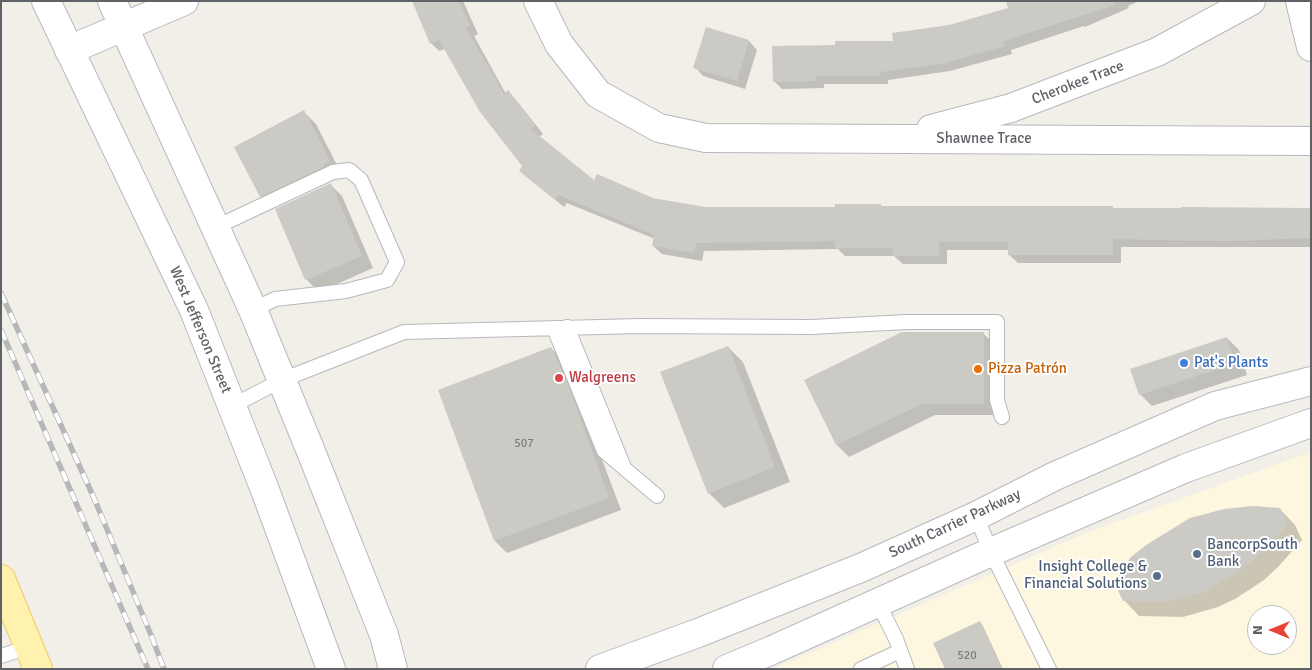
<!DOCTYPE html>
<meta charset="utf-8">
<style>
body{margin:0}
#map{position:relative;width:1312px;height:670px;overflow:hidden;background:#f1efe8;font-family:Signika,sans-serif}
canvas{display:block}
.frame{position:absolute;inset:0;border:2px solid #5f6368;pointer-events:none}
.north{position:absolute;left:1247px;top:605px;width:50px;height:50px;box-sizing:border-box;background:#fff;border:1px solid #bfc1c3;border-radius:50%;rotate:270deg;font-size:14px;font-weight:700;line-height:20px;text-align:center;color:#5f6368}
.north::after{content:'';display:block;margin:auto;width:18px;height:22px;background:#ea4335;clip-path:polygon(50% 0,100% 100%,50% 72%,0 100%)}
</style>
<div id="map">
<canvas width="1312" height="670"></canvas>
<div class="frame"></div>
<div class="north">N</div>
</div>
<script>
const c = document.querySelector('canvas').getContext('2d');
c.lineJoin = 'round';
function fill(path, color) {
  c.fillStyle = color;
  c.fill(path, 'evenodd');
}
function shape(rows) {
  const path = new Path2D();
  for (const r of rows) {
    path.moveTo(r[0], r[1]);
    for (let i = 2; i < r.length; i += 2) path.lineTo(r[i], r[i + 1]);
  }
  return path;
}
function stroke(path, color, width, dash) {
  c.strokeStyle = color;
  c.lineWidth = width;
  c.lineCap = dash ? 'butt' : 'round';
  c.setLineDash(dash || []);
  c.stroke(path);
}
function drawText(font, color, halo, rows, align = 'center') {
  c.font = font + ' Signika,sans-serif';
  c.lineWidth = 4;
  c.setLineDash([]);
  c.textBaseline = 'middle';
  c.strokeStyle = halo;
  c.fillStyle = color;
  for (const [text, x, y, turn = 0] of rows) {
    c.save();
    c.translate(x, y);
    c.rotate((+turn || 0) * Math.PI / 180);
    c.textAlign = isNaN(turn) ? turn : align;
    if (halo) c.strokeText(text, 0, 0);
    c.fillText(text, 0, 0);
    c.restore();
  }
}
fill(shape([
 [1311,452,1311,669,773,669,1086,533],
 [1257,615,1287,615,1287,645,1257,645]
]), '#fef7e0');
fill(shape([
 [413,1,463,1,478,34,474,36,506,94,508,92,516,100,543,134,539,137,595,182,652,199,705,208,837,208,880,205,882,207,1112,207,1115,210,1311,209,1311,247,1121,247,1121,263,1018,263,1009,255,1009,250,947,250,947,264,903,264,894,256,845,256,838,249,704,251,702,261,662,254,653,246,655,239,567,203,564,207,520,171,524,166,445,49,439,51,431,43],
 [1007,1,1139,1,1128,6,1129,8,1085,27,1084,26,1011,50,1012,54,950,71,888,80,888,84,824,84,824,88,782,89,774,81,836,46,895,42,1010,9],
 [707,28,749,41,757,50,745,89,703,76,695,67],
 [304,112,316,124,341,173,334,177,335,179,273,208,261,196],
 [330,184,342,196,373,268,319,292,307,280,276,210],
 [984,334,996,346,996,415,935,415,849,457,837,445,806,380],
 [1227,338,1239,350,1247,375,1152,406,1140,394],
 [728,347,743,362,790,482,724,508,709,493],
 [551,348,563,360,580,401,621,510,507,553,495,541,439,390],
 [1280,509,1295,525,1302,540,1278,567,1264,580,1235,599,1218,607,1183,617,1139,616,1124,600],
 [979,622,983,626,1003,669,947,669]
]), '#0003');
fill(shape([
 [412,1,459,1,470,26,466,28,504,94,508,90,536,125,531,129,594,180,597,174,653,198,705,207,835,207,835,204,881,204,881,206,1113,206,1113,208,1181,208,1181,207,1311,208,1311,238,1229,241,1113,239,1113,255,1008,255,1008,242,939,242,939,256,893,256,893,248,835,248,835,241,696,243,694,253,652,246,654,235,559,195,555,200,519,171,522,166,480,112,439,40,430,44],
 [1006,1,1115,1,1115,5,1003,41,1005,46,941,64,880,72,880,76,816,76,816,81,773,82,772,46,835,45,835,41,893,41,892,33,949,25,1008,8],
 [706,27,749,40,737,81,693,68],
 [304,110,330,161,323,164,324,167,260,197,234,147],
 [331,183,362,256,305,280,275,209],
 [902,332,984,332,984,404,922,404,836,445,804,380],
 [1227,337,1236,363,1139,395,1130,369],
 [728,346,775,467,708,494,660,372],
 [551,347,569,387,609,498,494,541,438,390],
 [1253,506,1280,508,1288,524,1263,552,1236,574,1203,592,1167,602,1123,601,1114,582,1131,557,1146,545,1190,518,1224,509],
 [980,621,1002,669,945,669,933,643]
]), '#cccac5');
const service = shape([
 [216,227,333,172,349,170,361,180,397,262,387,280,346,291,275,299,253,310],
 [567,327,623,465],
 [554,328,604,451,657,496],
 [232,406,282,380,404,332,639,326,811,327,907,322,997,322,997,400,1002,417],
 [976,516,991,552,1049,669],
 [878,603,896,639,907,669],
 [1,656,29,647],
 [861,669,900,651]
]);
const minor = shape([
 [538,1,559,44,598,94,659,128,706,138,1311,141],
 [1300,1,1311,47],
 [69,50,184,1],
 [931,129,1011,108,1157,52,1251,1]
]);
const secondary = shape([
 [46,1,194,310,265,490,331,669],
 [112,1,253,310,310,449,384,635,393,669],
 [600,669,698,633,863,567,976,516,1055,476,1215,406,1311,381],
 [727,669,770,651,991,552,1186,468,1311,423]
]);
const primary = shape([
 [1,579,38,669]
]);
stroke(service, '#b5b8bc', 16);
stroke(minor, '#b5b8bc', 30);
stroke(secondary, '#b6babf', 30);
stroke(primary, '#f2c960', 30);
stroke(service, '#fff', 14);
stroke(minor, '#fff', 28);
stroke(secondary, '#fff', 28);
stroke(primary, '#fff2af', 28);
const rail = shape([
 [1,293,94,498,151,635,164,669],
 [1,330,148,669]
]);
stroke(rail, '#b6b7b8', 5.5);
stroke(rail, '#fff', 4, [11]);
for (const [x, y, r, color] of [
 [1184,363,5,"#3f7fe0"],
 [978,369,5,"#e8710a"],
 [559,378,5,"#e0444e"],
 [1197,554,5,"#5c6f8a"],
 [1157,576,5,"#5c6f8a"]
]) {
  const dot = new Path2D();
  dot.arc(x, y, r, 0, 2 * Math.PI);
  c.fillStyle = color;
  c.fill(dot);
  stroke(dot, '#fff', 2);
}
drawText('12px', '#7a7d7f', null, [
 ["507",524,444],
 ["520",967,656]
]);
drawText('15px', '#5f6368', '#fff', [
 ["Cherokee Trace",1078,83,-21],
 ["Shawnee Trace",984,139],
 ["West Jefferson Street",200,330,67],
 ["South Carrier Parkway",955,524,-25]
]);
drawText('15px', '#366cbe', '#fff', [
 ["Pat's Plants",1194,363]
], 'left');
drawText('15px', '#c56008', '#fff', [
 ["Pizza Patrón",988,369]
], 'left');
drawText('15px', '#be3a42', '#fff', [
 ["Walgreens",569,378]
], 'left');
drawText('15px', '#4e5e75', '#fff', [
 ["BancorpSouth",1207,545],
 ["Bank",1207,562],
 ["Insight College &",1147,567,"right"],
 ["Financial Solutions",1147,584,"right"]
], 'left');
</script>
